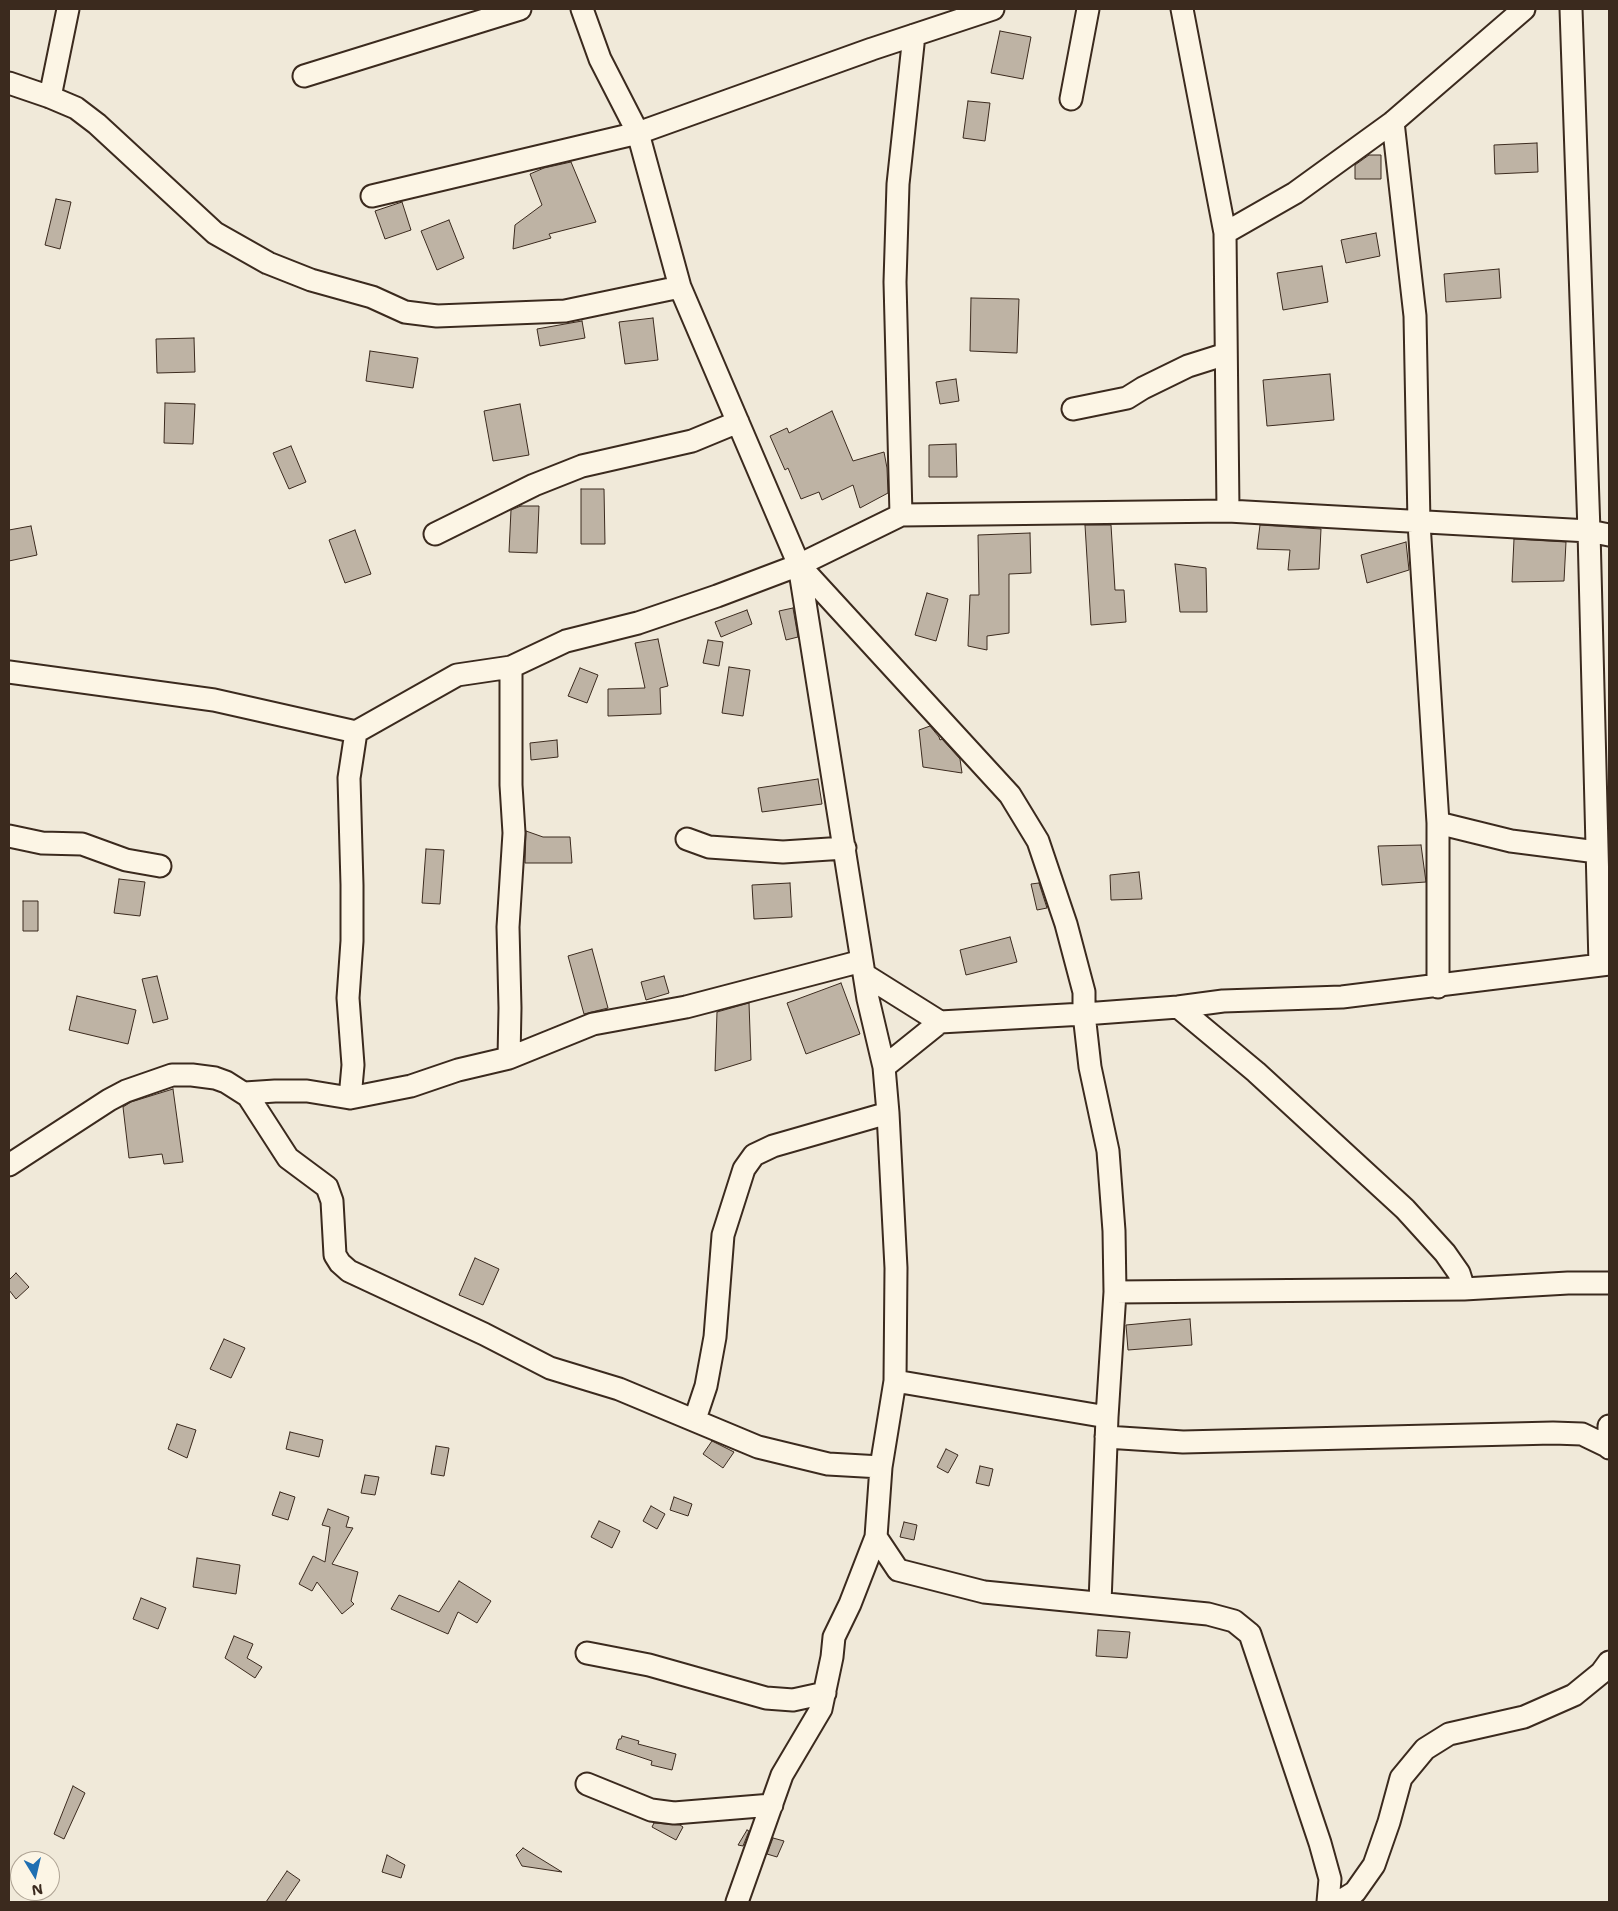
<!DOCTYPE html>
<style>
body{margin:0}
#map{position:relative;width:1618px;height:1911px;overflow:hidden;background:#f0e9d9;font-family:"Shantell Sans",sans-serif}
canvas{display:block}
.frame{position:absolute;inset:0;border:10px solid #3b2a1e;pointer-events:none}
.north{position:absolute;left:10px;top:1851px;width:50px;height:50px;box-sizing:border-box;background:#fcf5e5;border:1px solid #afa495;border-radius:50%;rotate:171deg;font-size:14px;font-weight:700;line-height:20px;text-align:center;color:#3b2a1e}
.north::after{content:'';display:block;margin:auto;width:18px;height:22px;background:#1f6fb2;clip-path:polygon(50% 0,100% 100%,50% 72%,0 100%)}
</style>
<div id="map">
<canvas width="1618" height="1911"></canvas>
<div class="frame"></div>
<div class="north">N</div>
</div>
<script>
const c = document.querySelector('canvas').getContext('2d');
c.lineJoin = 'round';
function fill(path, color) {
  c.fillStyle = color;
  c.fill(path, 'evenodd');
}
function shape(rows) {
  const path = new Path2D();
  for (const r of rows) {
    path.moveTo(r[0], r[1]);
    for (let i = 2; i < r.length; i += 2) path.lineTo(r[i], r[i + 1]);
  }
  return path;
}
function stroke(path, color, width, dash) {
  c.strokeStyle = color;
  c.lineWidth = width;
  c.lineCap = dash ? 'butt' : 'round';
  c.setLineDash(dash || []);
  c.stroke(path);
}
const building = shape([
 [1000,31,1031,37,1023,79,991,73,1000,31],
 [968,101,990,103,985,141,963,138,968,101],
 [1537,143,1538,172,1495,174,1494,145,1537,143],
 [1369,155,1381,155,1381,179,1355,179,1355,165,1369,155],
 [571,162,596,222,549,234,551,238,513,249,515,225,542,205,530,174,544,168,571,162],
 [56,199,71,202,60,249,45,245,56,199],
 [402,202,411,230,385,239,375,211,402,202],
 [449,220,464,258,437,270,421,231,449,220],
 [1376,233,1380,256,1346,263,1341,240,1376,233],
 [1322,266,1328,302,1283,310,1277,273,1322,266],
 [1499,269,1501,298,1446,302,1444,274,1499,269],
 [971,298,1019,299,1017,353,970,351,971,298],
 [653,318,658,360,625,364,619,322,653,318],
 [582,321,585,338,540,346,537,329,582,321],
 [194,338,195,372,157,373,156,339,194,338],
 [370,351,418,358,413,388,366,381,370,351],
 [1330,374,1334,420,1267,426,1263,380,1330,374],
 [956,379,959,401,940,404,936,382,956,379],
 [165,403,195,404,193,444,164,443,165,403],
 [520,404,529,455,493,461,484,411,520,404],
 [832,411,853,461,884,452,887,468,888,493,860,508,853,485,822,500,819,492,801,499,788,468,785,470,770,436,787,428,789,433,832,411],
 [956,444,957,477,929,477,929,445,956,444],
 [291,446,306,482,289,489,273,453,291,446],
 [581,489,604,489,605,544,581,544,581,489],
 [521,506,539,506,537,553,509,552,511,510,521,506],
 [1085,525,1111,525,1115,590,1124,590,1126,622,1091,625,1085,525],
 [1260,525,1321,529,1319,569,1288,570,1290,550,1257,549,1260,525],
 [31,526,37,555,9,561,9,530,31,526],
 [355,530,371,574,345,583,329,540,355,530],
 [1030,533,1031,573,1009,574,1009,633,987,636,987,650,968,646,970,595,979,595,978,535,1030,533],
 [1514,539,1566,542,1564,581,1512,582,1514,539],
 [1406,542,1409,570,1367,583,1361,555,1406,542],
 [1175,564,1206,568,1207,612,1180,612,1175,564],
 [927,593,948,599,936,641,915,635,927,593],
 [793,608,798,637,786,640,779,611,793,608],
 [747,610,752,624,721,637,715,622,747,610],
 [658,639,668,686,660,688,661,714,608,716,608,689,645,688,635,643,658,639],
 [708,640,723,642,719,666,703,663,708,640],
 [729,667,750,670,743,716,722,713,729,667],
 [580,668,598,675,587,703,568,696,580,668],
 [930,726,939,737,940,740,942,739,960,759,962,773,923,767,919,730,930,726],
 [557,740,558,757,531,760,530,743,557,740],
 [818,779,822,804,762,812,758,788,818,779],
 [526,831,543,837,570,837,572,863,525,863,526,831],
 [1421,845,1426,882,1382,885,1378,846,1421,845],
 [426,849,444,850,440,904,422,903,426,849],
 [1139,872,1142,899,1111,900,1110,875,1139,872],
 [119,879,145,882,140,916,114,913,119,879],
 [790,883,792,917,754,919,752,885,790,883],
 [1039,883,1047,908,1037,910,1031,884,1039,883],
 [23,901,38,901,38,931,23,931,23,901],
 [1010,937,1017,962,966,975,960,950,1010,937],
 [592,949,608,1008,584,1014,568,956,592,949],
 [157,976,168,1019,153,1023,142,979,157,976],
 [664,976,669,993,646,1000,641,982,664,976],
 [841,983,860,1034,806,1054,787,1003,841,983],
 [77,996,136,1010,128,1044,69,1030,77,996],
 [749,1003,751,1060,715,1071,717,1012,749,1003],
 [173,1089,183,1162,164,1164,162,1154,129,1158,123,1107,131,1102,173,1089],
 [475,1258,499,1269,483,1305,459,1295,475,1258],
 [16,1273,29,1287,16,1299,9,1290,9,1280,16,1273],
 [1190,1319,1192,1345,1128,1350,1126,1325,1190,1319],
 [224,1339,245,1348,231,1378,210,1369,224,1339],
 [177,1424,196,1430,187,1458,168,1449,177,1424],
 [290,1432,323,1440,319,1457,286,1449,290,1432],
 [712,1441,734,1452,723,1468,703,1454,712,1441],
 [436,1446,449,1448,444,1476,431,1474,436,1446],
 [946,1449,958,1455,948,1473,937,1467,946,1449],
 [980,1466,993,1469,989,1486,976,1483,980,1466],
 [365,1475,379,1477,375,1495,361,1493,365,1475],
 [280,1492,295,1497,288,1520,272,1515,280,1492],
 [674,1497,692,1504,688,1516,670,1510,674,1497],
 [651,1506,665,1514,657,1529,643,1521,651,1506],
 [328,1509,349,1517,346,1527,353,1528,332,1564,358,1572,351,1601,354,1604,342,1614,317,1582,312,1591,299,1584,313,1556,325,1562,330,1527,322,1525,328,1509],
 [599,1521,620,1531,612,1548,591,1537,599,1521],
 [904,1522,917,1525,914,1540,900,1537,904,1522],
 [197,1558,240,1565,236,1594,193,1587,197,1558],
 [459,1581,491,1601,477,1623,458,1612,448,1634,391,1609,399,1595,439,1612,459,1581],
 [141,1598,166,1608,158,1629,133,1619,141,1598],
 [1098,1630,1130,1632,1127,1658,1096,1656,1098,1630],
 [234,1636,253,1644,247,1658,262,1667,255,1678,225,1658,234,1636],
 [622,1736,639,1741,638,1744,676,1754,672,1770,651,1765,652,1761,616,1749,619,1739,621,1739,622,1736],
 [73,1786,85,1793,64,1839,54,1834,73,1786],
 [654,1823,680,1825,683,1827,676,1840,652,1827,654,1823],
 [747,1830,749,1831,743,1846,738,1845,747,1830],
 [773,1838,784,1841,777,1857,767,1854,773,1838],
 [523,1848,562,1872,522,1866,516,1855,523,1848],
 [387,1855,405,1865,401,1878,382,1872,387,1855],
 [287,1871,300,1880,285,1902,266,1902,287,1871]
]);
fill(building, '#beb3a4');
stroke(building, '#3b2a1e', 1);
const minor = shape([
 [582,9,600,59,638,133,680,287,799,565,868,999,884,1067,888,1113,896,1268,895,1381,881,1467,876,1537,850,1604,834,1637,832,1657,821,1709,782,1775,737,1902],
 [1182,9,1225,233,1228,511],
 [1571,9,1589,531,1600,965],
 [304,76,520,9],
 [9,83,50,97,76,108,97,124,215,233,268,263,311,280,372,297,405,312,437,316,565,311,680,287],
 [50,97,68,9],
 [1071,99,1088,9],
 [1393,122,1415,316,1419,523,1438,823,1438,987],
 [372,196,638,133,872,49,993,9],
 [1225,233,1295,193,1393,122,1524,9],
 [1073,409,1127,398,1143,388,1188,366,1226,354],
 [901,515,895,282,898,184,914,35],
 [435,534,534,485,582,466,692,441,738,422],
 [799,565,901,515,1228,511,1589,531,1609,535],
 [9,672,214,700,356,732,457,675,511,667,566,641,638,623,717,596,799,565,1010,795,1038,841,1066,924,1084,992,1084,1014,1090,1067,1108,1151,1114,1231,1115,1292,1107,1417,1100,1603],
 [1438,823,1511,841,1597,852],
 [9,836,42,843,82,844,126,860,160,866],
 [687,839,709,847,783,852,845,848],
 [865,975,940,1022,1084,1014,1178,1007,1223,1001,1342,997,1609,964],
 [1178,1007,1256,1072,1405,1209,1445,1253,1459,1273,1464,1289],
 [509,1058,593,1024,686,1007,862,961],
 [884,1067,940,1022],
 [245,1093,275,1091,307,1091,350,1098,411,1086,458,1070,509,1058,510,1008,508,927,514,833,511,785,511,667],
 [350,1098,353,1065,348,998,352,941,352,885,349,778,356,732],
 [9,1165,109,1100,126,1091,172,1075,192,1075,215,1078,226,1082,248,1096,288,1158,327,1187,332,1201,335,1255,340,1263,349,1271,484,1334,550,1368,619,1389,758,1447,828,1464,881,1467],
 [1115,1292,1464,1289,1568,1283,1609,1283],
 [895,1381,1107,1417],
 [695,1419,706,1386,715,1337,723,1235,744,1169,754,1155,773,1146,888,1113],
 [1609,1426,1609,1448],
 [1106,1437,1183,1442,1553,1433,1582,1434,1609,1447],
 [876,1537,898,1570,984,1592,1208,1614,1234,1621,1250,1634,1320,1843,1330,1879,1328,1902],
 [587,1653,649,1665,766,1698,793,1700,825,1693],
 [587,1784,651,1810,674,1813,772,1805],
 [1339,1902,1355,1892,1374,1865,1389,1822,1401,1778,1425,1749,1449,1734,1524,1717,1574,1695,1601,1673,1609,1662]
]);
stroke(minor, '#3b2a1e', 25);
stroke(minor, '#fcf5e5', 21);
</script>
